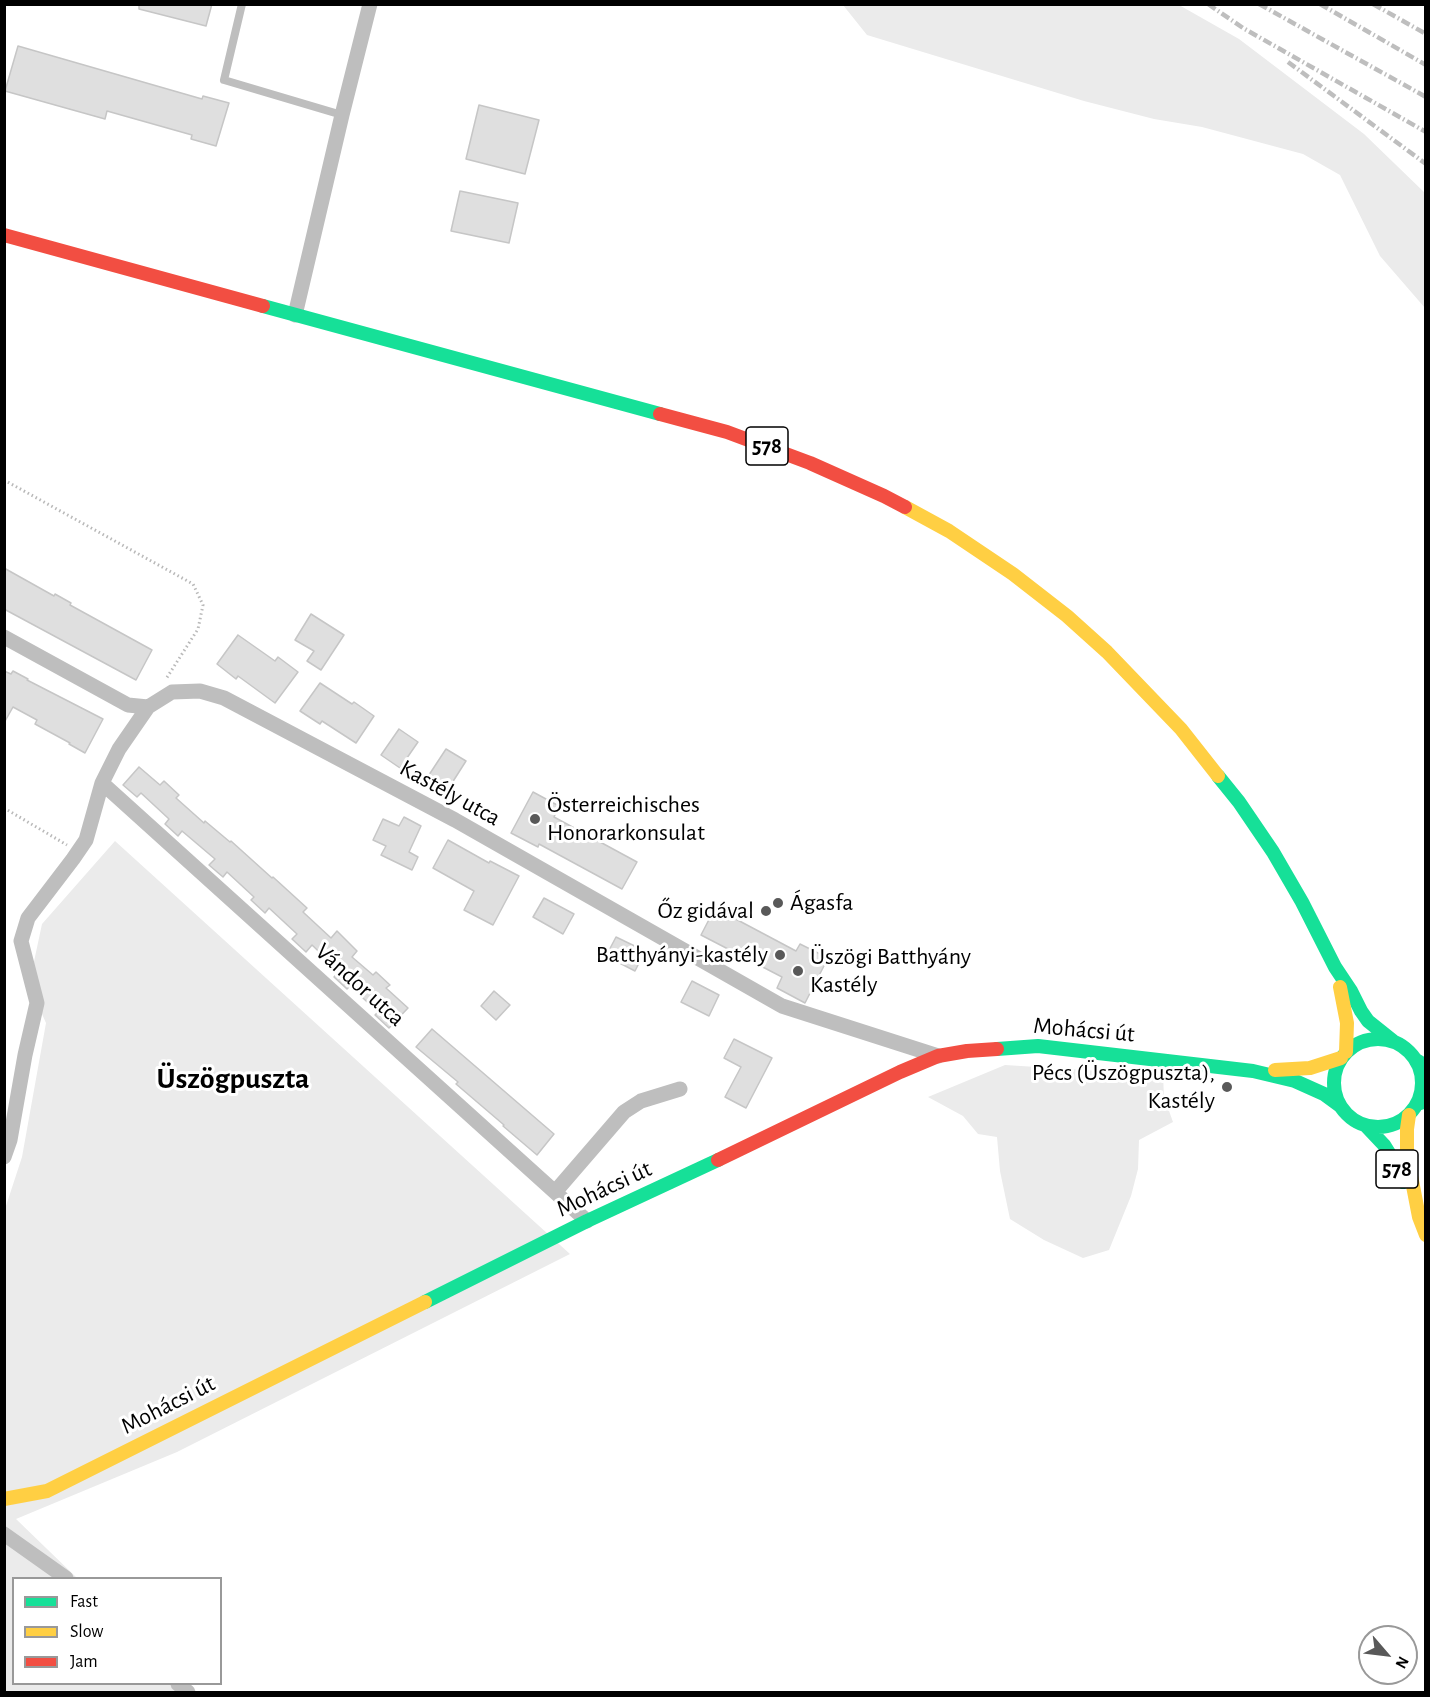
<!DOCTYPE html>
<meta charset="utf-8">
<style>
body{margin:0}
#map{position:relative;width:1430px;height:1697px;overflow:hidden;background:#fff;font-family:"Alegreya Sans",sans-serif}
canvas{display:block}
.frame{position:absolute;inset:0;border:6px solid #000;pointer-events:none}
.legend{position:absolute;left:12px;top:1577px;width:210px;height:108px;box-sizing:border-box;background:#fff;border:2px solid #999;margin:0;padding:8px 10px;list-style:none;font-size:18px;color:#000}
.legend li{display:flex;align-items:center;gap:12px;height:30px}
.legend b{width:30px;border:2px solid #999}
.north{position:absolute;left:1358px;top:1625px;width:60px;height:60px;box-sizing:border-box;background:#fff;border:2px solid #999;border-radius:50%;rotate:118deg;font-size:16px;font-weight:700;line-height:24px;text-align:center;color:#000}
.north::after{content:'';display:block;margin:auto;width:21px;height:27px;background:#595959;clip-path:polygon(50% 0,100% 100%,50% 72%,0 100%)}
</style>
<div id="map">
<canvas width="1430" height="1697"></canvas>
<div class="frame"></div>
<ul class="legend">
<li><b style="height:8px;background:#16e098"></b>Fast</li>
<li><b style="height:8px;background:#ffcf43"></b>Slow</li>
<li><b style="height:8px;background:#f24e42"></b>Jam</li>
</ul>
<div class="north">N</div>
</div>
<script>
const c = document.querySelector('canvas').getContext('2d');
c.lineJoin = 'round';
function fill(path, color) {
  c.fillStyle = color;
  c.fill(path, 'evenodd');
}
function shape(rows) {
  const path = new Path2D();
  for (const r of rows) {
    if (r.length === 3) {
      path.moveTo(r[0] + r[2], r[1]);
      path.arc(r[0], r[1], r[2], 0, 2 * Math.PI);
      continue;
    }
    path.moveTo(r[0], r[1]);
    for (let i = 2; i < r.length; i += 2) path.lineTo(r[i], r[i + 1]);
  }
  return path;
}
function stroke(path, color, width, dash) {
  c.strokeStyle = color;
  c.lineWidth = width;
  c.lineCap = dash ? 'butt' : 'round';
  c.setLineDash(dash || []);
  c.stroke(path);
}
function drawText(font, color, halo, rows, align = 'center') {
  c.font = font + ' "Alegreya Sans",sans-serif';
  c.lineWidth = 6;
  c.setLineDash([]);
  c.textBaseline = 'middle';
  c.strokeStyle = halo;
  c.fillStyle = color;
  for (const [text, x, y, turn = 0] of rows) {
    c.save();
    c.translate(x, y);
    c.rotate((+turn || 0) * Math.PI / 180);
    c.textAlign = isNaN(turn) ? turn : align;
    if (halo) c.strokeText(text, 0, 0);
    c.fillText(text, 0, 0);
    c.restore();
  }
}
fill(shape([
 [843,5,1179,5,1239,39,1364,134,1425,193,1425,308,1380,256,1340,175,1303,154,1202,127,1154,119,1084,101,867,35],
 [115,841,570,1254,177,1452,16,1519,77,1578,14,1578,14,1684,187,1684,197,1692,5,1692,5,1209,22,1157,46,1023,29,985,42,924],
 [1005,1065,1163,1075,1164,1097,1173,1122,1139,1140,1138,1169,1131,1196,1109,1250,1083,1258,1044,1240,1010,1219,1000,1171,997,1137,978,1134,963,1116,928,1097]
]), '#ebebeb');
const building = shape([
 [139,4,212,4,206,26,139,9,139,4],
 [18,46,202,99,203,96,229,103,216,146,191,139,192,135,107,111,105,119,5,91,18,46],
 [479,105,539,120,525,174,466,159,479,105],
 [460,191,518,203,509,243,451,231,460,191],
 [4,568,54,596,55,594,71,603,70,605,152,650,136,680,4,609,4,568],
 [311,614,344,635,321,670,307,661,314,651,295,640,311,614],
 [238,635,275,661,278,657,298,672,275,703,238,676,236,679,217,664,238,635],
 [4,671,11,674,13,671,28,679,27,680,103,719,85,753,69,744,70,743,35,724,37,720,13,707,4,723,4,671],
 [320,683,352,704,354,702,374,716,356,743,322,721,320,724,300,711,320,683],
 [399,729,418,742,400,768,381,755,399,729],
 [446,749,466,761,445,794,425,781,446,749],
 [139,767,160,785,164,781,179,795,176,798,204,823,205,821,230,842,231,841,272,878,273,877,307,908,303,912,331,938,337,931,357,951,352,957,373,975,376,972,390,985,386,988,408,1008,389,1028,375,1015,378,1012,350,986,347,989,334,977,339,971,312,945,306,952,292,939,297,934,269,908,265,913,251,900,254,897,227,872,223,877,209,865,215,859,182,831,178,836,165,824,169,819,141,793,137,797,123,785,139,767],
 [533,792,559,806,554,817,637,862,622,889,539,844,538,847,511,833,533,792],
 [404,817,421,826,409,852,418,857,412,870,381,855,386,846,373,840,383,819,399,826,404,817],
 [448,840,489,863,490,861,519,876,493,925,464,910,474,891,433,868,448,840],
 [544,898,574,914,563,934,533,917,544,898],
 [715,908,796,951,800,944,828,958,805,1003,777,988,782,977,701,935,715,908],
 [616,937,645,951,635,971,606,956,616,937],
 [692,981,719,995,709,1016,681,1002,692,981],
 [494,991,510,1005,496,1020,481,1006,494,991],
 [432,1029,554,1134,537,1155,503,1126,504,1125,456,1084,458,1082,416,1047,432,1029],
 [734,1039,772,1058,746,1108,725,1097,741,1067,724,1058,734,1039]
]);
fill(building, '#dfdfdf');
stroke(building, '#c6c6c6', 1.5);
stroke(shape([
 [4,480,193,584,203,605,198,629,166,679],
 [4,808,67,845]
]), '#b9b9b9', 3, [1.5, 3]);
stroke(shape([
 [242,4,224,80,342,115]
]), '#bebebe', 8);
stroke(shape([
 [295,315,342,115,370,4],
 [4,637,128,705,148,707,172,692,200,691,224,698,455,820,782,1006,938,1056],
 [102,783,587,1221],
 [4,1157,10,1140,25,1055,37,1003,21,941,28,918,73,859,86,840,102,783,119,749,148,707],
 [555,1192,624,1112,641,1101,680,1089],
 [4,1534,66,1578],
 [178,1684,188,1692]
]), '#bebebe', 15);
stroke(shape([
 [263,306,660,414],
 [1218,776,1239,802,1273,852,1302,902,1335,967,1351,991,1361,1011,1368,1021,1393,1041],
 [1378,1083,44],
 [997,1049,1038,1046,1253,1071,1295,1081,1324,1094,1339,1105],
 [1416,1060,1426,1066],
 [1417,1104,1426,1101],
 [1367,1127,1384,1145,1394,1161,1403,1182],
 [425,1302,587,1221,718,1160]
]), '#16e098', 14);
stroke(shape([
 [905,507,949,531,1013,574,1067,616,1107,652,1181,729,1218,776],
 [1340,987,1347,1023,1346,1052],
 [1275,1070,1310,1068,1341,1058],
 [1409,1115,1407,1129,1407,1155,1419,1217,1426,1235],
 [4,1499,47,1491,425,1302]
]), '#ffcf43', 14);
stroke(shape([
 [4,235,263,306],
 [660,414,727,432,810,463,884,496,905,507],
 [718,1160,900,1072,938,1056,967,1051,997,1049]
]), '#f24e42', 14);
stroke(shape([
 [1208,4,1243,28,1426,132],
 [1259,4,1426,97],
 [1320,4,1426,65],
 [1373,4,1426,34],
 [1288,62,1426,164]
]), '#bebebe', 4.5, [9, 3, 1.5, 3]);
for (const [x, y, r, color] of [
 [535,819,6,"#595959"],
 [778,903,6,"#595959"],
 [766,911,6,"#595959"],
 [780,955,6,"#595959"],
 [798,971,6,"#595959"],
 [1227,1087,6,"#595959"]
]) {
  const dot = new Path2D();
  dot.arc(x, y, r, 0, 2 * Math.PI);
  c.fillStyle = color;
  c.fill(dot);
  stroke(dot, '#fff', 2);
}
for (const [x, y, w] of [
 [767,446,42],
 [1397,1169,42]
]) {
  const box = new Path2D();
  box.roundRect(x - w / 2, y - 19, w, 38, 4.5);
  c.fillStyle = '#fff';
  c.fill(box);
  stroke(box, '#000', 1.5);
}
drawText('bold 22px', '#000', null, [
 ["578",767,446],
 ["578",1397,1169]
]);
drawText('24px', '#000', '#fff', [
 ["Kastély utca",450,793,29],
 ["Vándor utca",360,985,42],
 ["Mohácsi út",1084,1030,5],
 ["Mohácsi út",604,1189,-25],
 ["Mohácsi út",168,1405,-27]
]);
drawText('24px', '#000', '#fff', [
 ["Österreichisches",547,805],
 ["Honorarkonsulat",547,833],
 ["Ágasfa",790,903],
 ["Őz gidával",754,911,"right"],
 ["Batthyányi-kastély",768,955,"right"],
 ["Üszögi Batthyány",810,957],
 ["Kastély",810,985],
 ["Pécs (Üszögpuszta),",1215,1073,"right"],
 ["Kastély",1215,1101,"right"]
], 'left');
drawText('bold 30px', '#000', '#fff', [
 ["Üszögpuszta",233,1079]
]);
</script>
